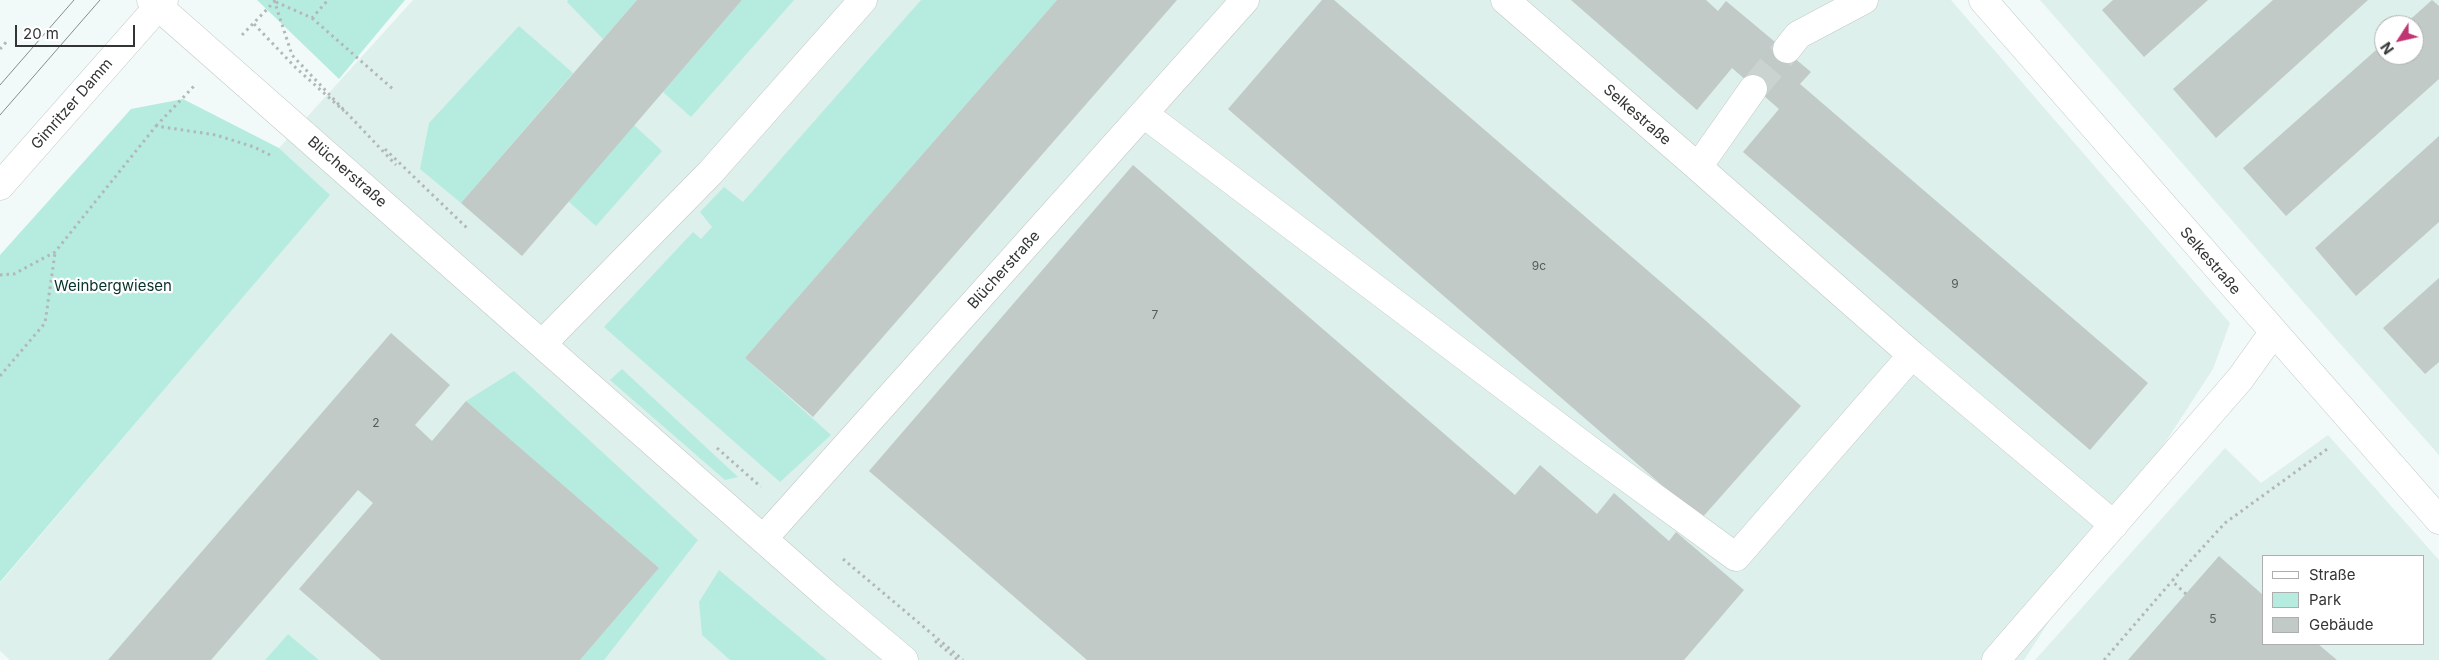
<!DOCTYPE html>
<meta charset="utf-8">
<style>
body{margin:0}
#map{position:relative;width:2439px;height:660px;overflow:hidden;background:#f1faf8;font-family:Inter,sans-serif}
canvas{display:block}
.legend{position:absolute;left:2262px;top:555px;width:162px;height:90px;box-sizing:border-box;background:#fff;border:1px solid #adaeae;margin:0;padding:6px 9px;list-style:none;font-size:15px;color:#323534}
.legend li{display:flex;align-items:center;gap:10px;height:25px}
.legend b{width:25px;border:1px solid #adaeae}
.north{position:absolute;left:2374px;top:15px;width:50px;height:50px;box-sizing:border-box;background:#fff;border:1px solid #adaeae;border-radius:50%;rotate:235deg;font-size:14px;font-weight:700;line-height:20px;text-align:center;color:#323534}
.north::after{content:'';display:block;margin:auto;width:18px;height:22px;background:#bf3673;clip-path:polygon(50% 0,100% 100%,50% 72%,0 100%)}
.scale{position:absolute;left:15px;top:25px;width:120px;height:22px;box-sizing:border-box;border:2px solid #323534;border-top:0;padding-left:6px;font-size:15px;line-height:18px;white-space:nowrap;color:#323534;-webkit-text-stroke:4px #fff;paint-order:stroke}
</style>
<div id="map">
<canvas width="2439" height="660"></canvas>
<ul class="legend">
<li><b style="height:6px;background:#fff"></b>Straße</li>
<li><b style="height:14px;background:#b6ecdf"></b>Park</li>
<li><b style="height:14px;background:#c1cac7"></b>Gebäude</li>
</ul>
<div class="north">N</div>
<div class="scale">20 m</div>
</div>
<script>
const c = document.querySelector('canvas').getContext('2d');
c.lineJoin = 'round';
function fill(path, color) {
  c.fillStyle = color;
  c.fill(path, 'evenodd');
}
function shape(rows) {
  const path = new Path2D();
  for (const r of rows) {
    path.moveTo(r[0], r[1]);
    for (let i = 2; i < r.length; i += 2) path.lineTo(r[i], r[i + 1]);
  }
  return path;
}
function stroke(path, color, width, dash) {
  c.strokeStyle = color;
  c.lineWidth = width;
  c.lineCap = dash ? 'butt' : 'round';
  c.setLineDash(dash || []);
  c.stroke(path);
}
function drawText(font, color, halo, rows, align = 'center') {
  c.font = font + ' Inter,sans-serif';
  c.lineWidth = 4.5;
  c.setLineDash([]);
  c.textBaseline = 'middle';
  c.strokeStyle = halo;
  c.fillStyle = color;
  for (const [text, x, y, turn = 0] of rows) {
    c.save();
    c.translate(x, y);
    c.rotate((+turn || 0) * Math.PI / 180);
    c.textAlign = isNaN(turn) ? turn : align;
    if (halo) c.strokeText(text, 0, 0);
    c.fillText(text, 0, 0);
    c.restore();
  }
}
fill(shape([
 [413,0,1951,0,2230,323,2213,369,2024,660,319,660,288,634,265,660,10,660,0,651,0,583,329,195,279,148],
 [2040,0,2439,0,2439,455,2304,303],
 [2384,25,2414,25,2414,55,2384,55],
 [2328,435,2439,560,2439,660,2035,660,2225,448,2261,483],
 [2263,556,2423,556,2423,644,2263,644]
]), '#def0eb');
fill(shape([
 [257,0,405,0,339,79],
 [568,0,637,0,603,39,567,2],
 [742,0,794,0,691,117,663,92],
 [921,0,1057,0,745,358,831,435,780,482,604,327,693,232,701,239,712,227,700,212,724,187,743,202],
 [519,26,573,73,461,203,420,169,429,123],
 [183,99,279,148,330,195,0,582,0,255,131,109],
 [634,125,662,151,596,226,568,201],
 [622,369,738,477,725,480,610,380],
 [514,371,698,540,604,660,580,660,659,568,466,401],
 [719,570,827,660,730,660,702,635,699,602],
 [288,634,319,660,265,660]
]), '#b6ecdf');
fill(shape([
 [637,0,742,0,522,256,461,203],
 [1057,0,1177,0,813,417,745,358],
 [1322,0,1334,0,1705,320,1801,406,1701,519,1228,109],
 [1571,0,1706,0,1718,11,1726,1,1811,72,1800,84,2148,383,2090,450,1743,152,1779,109,1732,68,1697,110],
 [2113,0,2208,0,2144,57,2102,10],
 [2273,0,2368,0,2216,138,2173,89],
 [2432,0,2439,6,2439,79,2286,216,2243,168,2384,43,2384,55,2414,55,2414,25,2404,25],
 [2439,136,2439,222,2356,296,2315,248],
 [1133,165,1515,495,1540,465,1597,514,1614,493,1669,541,1676,532,1744,590,1684,660,1087,660,869,471],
 [2439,278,2439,362,2425,374,2383,328],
 [391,333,450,385,415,425,432,441,466,401,659,568,580,660,381,660,299,589,373,503,358,490,211,660,108,660],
 [2219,556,2263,595,2263,644,2318,644,2337,660,2128,660]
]), '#c1cac7');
stroke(shape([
 [1753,89,1787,49]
]), '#cbd3d1', 28, [28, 14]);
const minor = shape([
 [151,0,829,597,904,660],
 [1505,0,1698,167,1753,89],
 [1983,0,2439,520],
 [1787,49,1798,35,1864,0],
 [1144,114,1588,449,1736,557,1912,355,2114,525],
 [1698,167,1912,355],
 [542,344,710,173,863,0],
 [763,539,1245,0],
 [1996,660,2240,379,2273,333]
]);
const major = shape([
 [0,186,164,0]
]);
stroke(minor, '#c0c9c6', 29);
stroke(major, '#c0c9c6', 29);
stroke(shape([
 [274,0,292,55,396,165],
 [276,2,312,18,328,0],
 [312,18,394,90],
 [254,24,296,68,344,111],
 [242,35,275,1],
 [0,49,8,40],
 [156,126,195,85],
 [385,149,467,228],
 [0,275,14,274,55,252,156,126,216,135,254,147,272,156],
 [0,376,45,323,55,253],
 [717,448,761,487],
 [843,559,963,660],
 [2186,594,2172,581,2225,523,2330,447],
 [935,641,958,660],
 [2104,660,2172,581]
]), '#b1b8b7', 3, [2.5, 4]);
stroke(minor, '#fff', 28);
stroke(major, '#fff', 28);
stroke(shape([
 [0,85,74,0],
 [0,115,100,0]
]), '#878c8b', 1);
drawText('12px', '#565a59', null, [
 ["9c",1539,266],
 ["9",1955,284],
 ["7",1155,315],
 ["2",376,423],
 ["5",2213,619]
]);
drawText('15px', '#323534', '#fff', [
 ["Gimritzer Damm",72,104,-49],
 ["Selkestraße",1637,115,41],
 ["Blücherstraße",347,172,41],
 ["Selkestraße",2210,261,49],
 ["Blücherstraße",1004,270,-48]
]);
drawText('15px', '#06322a', '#fff', [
 ["Weinbergwiesen",113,286]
]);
</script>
